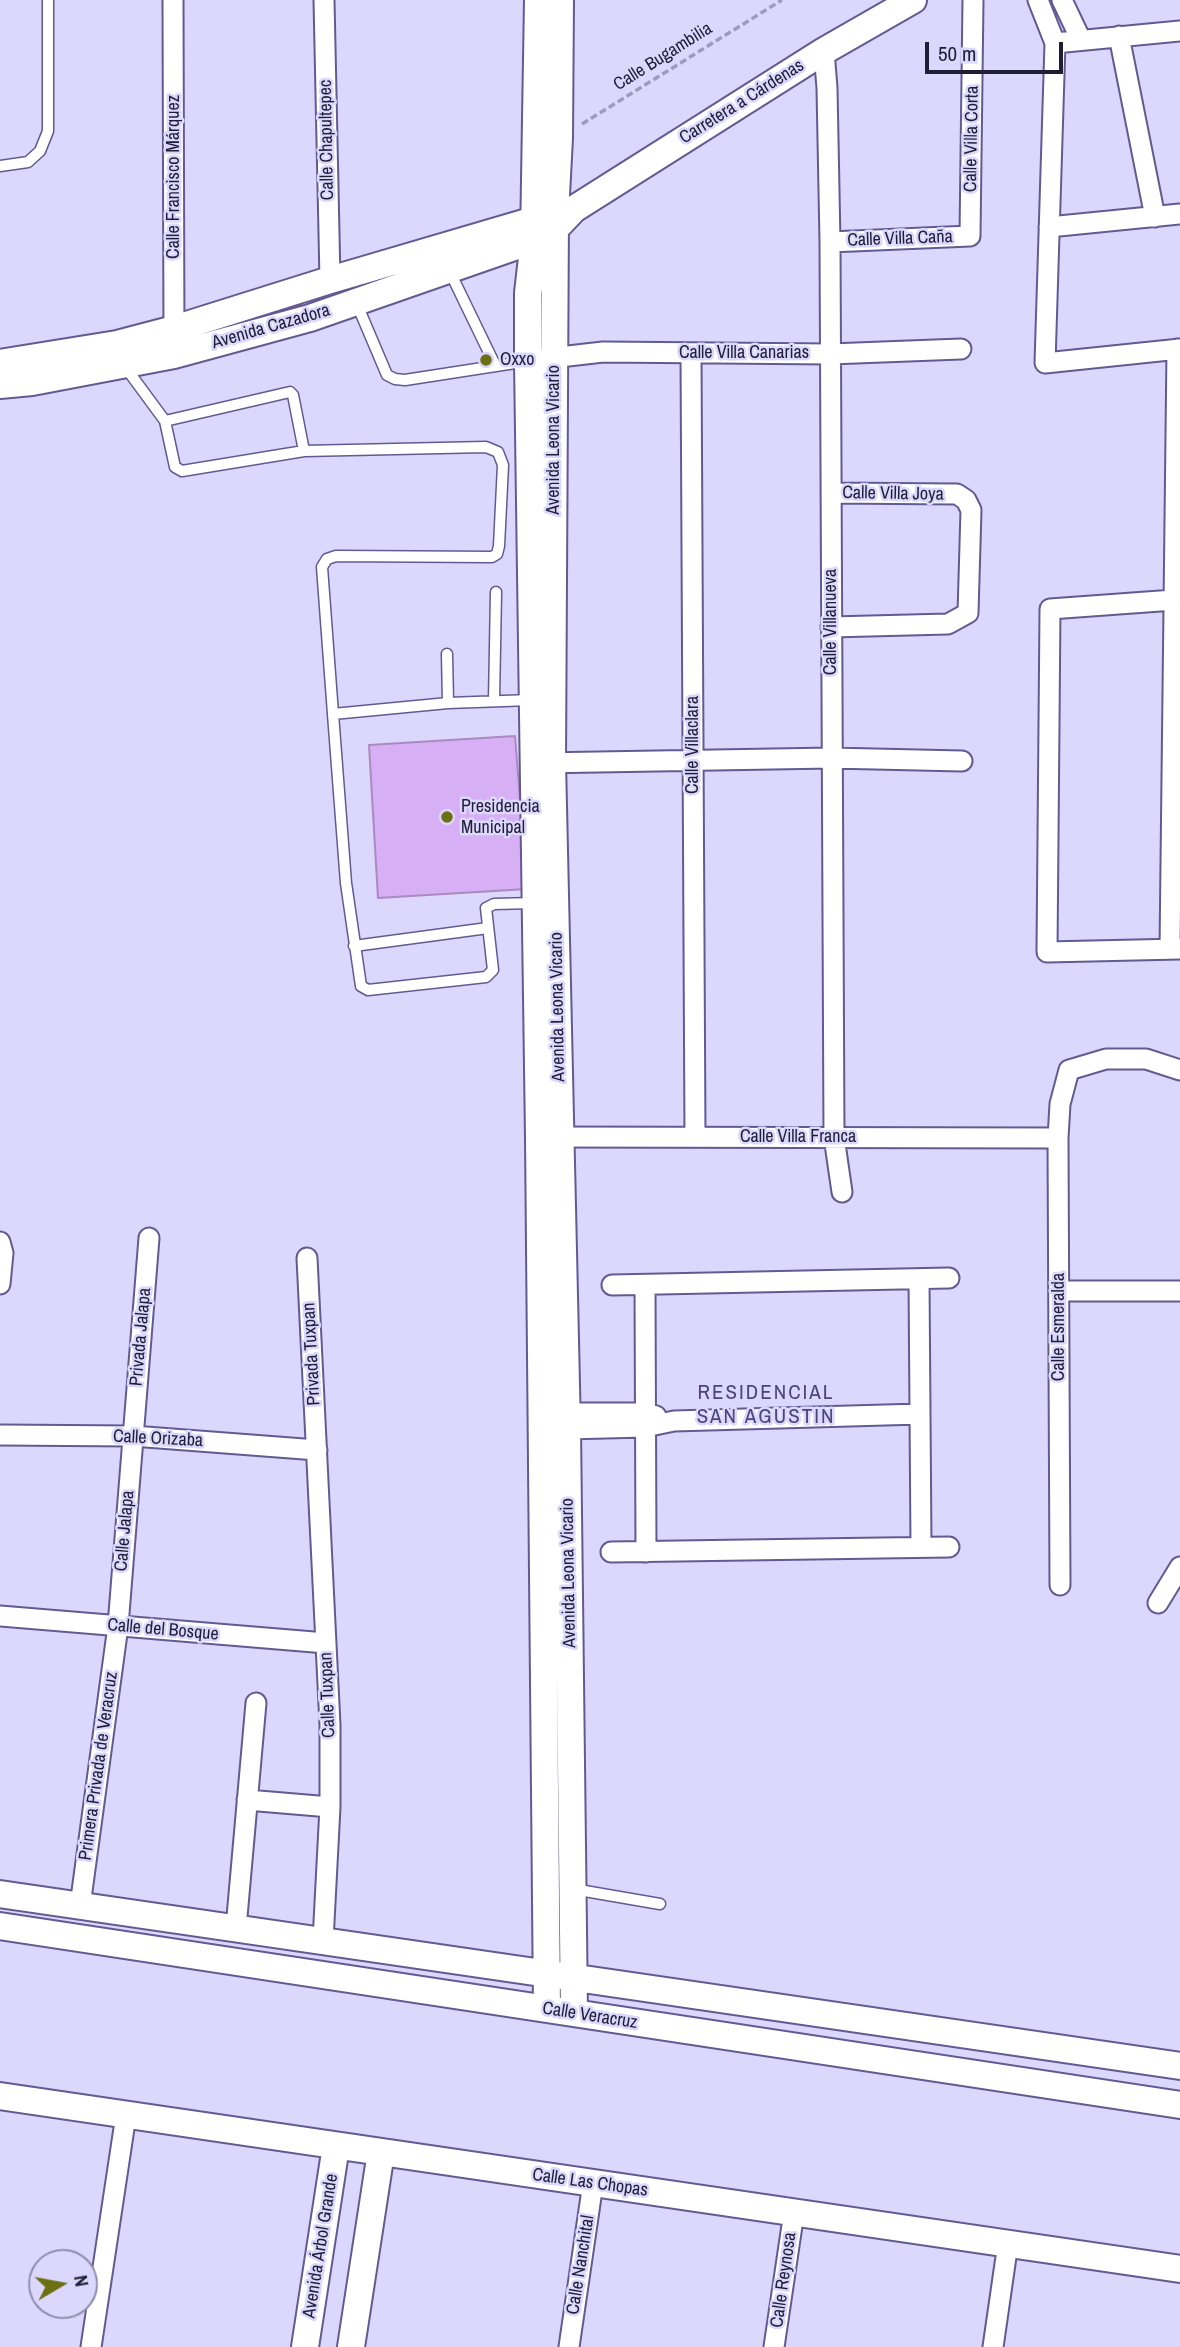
<!DOCTYPE html>
<meta charset="utf-8">
<style>
body{margin:0}
#map{position:relative;width:1180px;height:2347px;overflow:hidden;background:#dbd7fd;font-family:"Archivo Narrow",sans-serif}
canvas{display:block}
.north{position:absolute;left:28px;top:2249px;width:70px;height:70px;box-sizing:border-box;background:#dbd7fd;border:2px solid #918dad;border-radius:50%;rotate:80deg;font-size:19px;font-weight:700;line-height:28px;text-align:center;color:#211d34}
.north::after{content:'';display:block;margin:auto;width:24px;height:32px;background:#6d6f13;clip-path:polygon(50% 0,100% 100%,50% 72%,0 100%)}
.scale{position:absolute;left:925px;top:42px;width:138px;height:32px;box-sizing:border-box;border:4px solid #211d34;border-top:0;padding-left:9px;font-size:21px;line-height:24px;white-space:nowrap;color:#211d34;-webkit-text-stroke:5px #dbd7fd;paint-order:stroke}
</style>
<div id="map">
<canvas width="1180" height="2347"></canvas>
<div class="north">N</div>
<div class="scale">50 m</div>
</div>
<script>
const c = document.querySelector('canvas').getContext('2d');
c.lineJoin = 'round';
function fill(path, color) {
  c.fillStyle = color;
  c.fill(path, 'evenodd');
}
function shape(rows) {
  const path = new Path2D();
  for (const r of rows) {
    path.moveTo(r[0], r[1]);
    for (let i = 2; i < r.length; i += 2) path.lineTo(r[i], r[i + 1]);
  }
  return path;
}
function stroke(path, color, width, dash) {
  c.strokeStyle = color;
  c.lineWidth = width;
  c.lineCap = dash ? 'butt' : 'round';
  c.setLineDash(dash || []);
  c.stroke(path);
}
function drawText(font, color, halo, rows, align = 'center') {
  c.font = font + ' "Archivo Narrow",sans-serif';
  c.lineWidth = 5;
  c.setLineDash([]);
  c.textBaseline = 'middle';
  c.strokeStyle = halo;
  c.fillStyle = color;
  for (const [text, x, y, turn = 0] of rows) {
    c.save();
    c.translate(x, y);
    c.rotate((+turn || 0) * Math.PI / 180);
    c.textAlign = isNaN(turn) ? turn : align;
    if (halo) c.strokeText(text, 0, 0);
    c.fillText(text, 0, 0);
    c.restore();
  }
}
const building = shape([
 [515,736,527,889,378,898,369,745,515,736]
]);
fill(building, '#d7aff4');
stroke(building, '#aa8ac1', 2);
const lane = shape([
 [0,166,28,162,40,151,48,131,48,0],
 [450,272,495,365],
 [356,302,387,375,395,379,405,380,528,361],
 [126,368,165,421,175,467,182,471,304,451,486,447,498,452,503,465,499,546,497,554,492,557,336,556,327,559,322,567,333,714],
 [165,421,290,392,293,395,304,451],
 [447,654,448,703,531,700],
 [494,701,496,592],
 [448,703,333,714,346,883,361,986,368,990,486,977,493,970,486,908,494,904,533,903],
 [354,946,488,928],
 [573,1889,660,1904]
]);
const street = shape([
 [173,0,174,340],
 [324,0,330,280],
 [1038,0,1055,43,1045,363,1180,349],
 [1062,0,1081,40],
 [1119,36,1155,217],
 [1055,43,1180,31],
 [824,51,827,88,830,242,834,1137,842,1192],
 [1049,227,1180,214],
 [830,242,970,236,973,0],
 [691,353,695,1137],
 [542,359,603,352,830,354,961,349],
 [831,493,957,494,966,500,971,510,968,613,948,624,831,627],
 [1174,600,1050,609,1047,952,1180,949],
 [540,763,831,758,962,761],
 [1170,949,1177,349],
 [547,1137,1058,1138],
 [0,1242,3,1253,0,1284],
 [307,1258,330,1725,330,1807,323,1941],
 [919,1279,921,1547],
 [612,1285,949,1278],
 [645,1285,646,1552],
 [1059,1291,1180,1291],
 [566,1413,645,1413,656,1416],
 [567,1429,645,1427,674,1421,920,1414],
 [0,1435,133,1436,317,1450],
 [611,1552,949,1547],
 [1060,1585,1058,1138,1060,1104,1069,1070,1106,1059,1146,1059,1180,1070],
 [1158,1603,1180,1567],
 [0,1616,326,1643],
 [247,1800,330,1807],
 [80,1906,118,1626,149,1238],
 [236,1928,256,1703],
 [91,2347,126,2115],
 [569,2347,593,2183],
 [774,2347,794,2212],
 [993,2347,1008,2243]
]);
const secondary = shape([
 [538,0,534,240,528,293,528,361,539,1137,547,2009],
 [560,0,559,138,555,214,552,762,567,1429,574,2013],
 [0,363,117,344,174,329,330,280,548,216],
 [0,385,32,382,174,355,310,318,534,240,555,229,574,209,824,51,913,0],
 [0,1894,1180,2066],
 [0,1926,1180,2105],
 [0,2096,1180,2269],
 [305,2347,336,2146],
 [351,2347,381,2152]
]);
stroke(lane, '#645a91', 13);
stroke(street, '#645a91', 23);
stroke(secondary, '#645a91', 30);
stroke(shape([
 [582,124,782,0]
]), '#9f9bbc', 3.5, [7, 3.5]);
stroke(lane, '#fff', 10);
stroke(street, '#fff', 19);
stroke(secondary, '#fff', 26);
for (const [x, y, r, color] of [
 [486,360,7,"#6d6f13"],
 [447,817,7,"#6d6f13"]
]) {
  const dot = new Path2D();
  dot.arc(x, y, r, 0, 2 * Math.PI);
  c.fillStyle = color;
  c.fill(dot);
  stroke(dot, '#dbd7fd', 2.5);
}
drawText('18px', '#211d34', '#dbd7fd', [
 ["Calle Bugambilia",663,57,-32],
 ["Carretera a Cárdenas",742,102,-32],
 ["Calle Villa Corta",972,139,-89],
 ["Calle Chapultepec",327,140,-91],
 ["Calle Francisco Márquez",174,177,-90],
 ["Calle Villa Caña",900,239,-2],
 ["Avenida Cazadora",271,327,-16],
 ["Calle Villa Canarias",744,353],
 ["Avenida Leona Vicario",554,440,-90],
 ["Calle Villa Joya",893,494,1],
 ["Calle Villanueva",831,622,-90],
 ["Calle Villaclara",693,745,-90],
 ["Avenida Leona Vicario",558,1007,-91],
 ["Calle Villa Franca",798,1137],
 ["Calle Esmeralda",1059,1327,-90],
 ["Privada Jalapa",141,1337,-85],
 ["Privada Tuxpan",312,1354,-93],
 ["Calle Orizaba",158,1439,3],
 ["Calle Jalapa",125,1531,-85],
 ["Avenida Leona Vicario",569,1573,-91],
 ["Calle del Bosque",163,1630,5],
 ["Calle Tuxpan",328,1695,-92],
 ["Primera Privada de Veracruz",99,1766,-82],
 ["Calle Veracruz",590,2016,9],
 ["Calle Las Chopas",590,2183,8],
 ["Avenida Árbol Grande",321,2246,-81],
 ["Calle Nanchital",581,2265,-81],
 ["Calle Reynosa",784,2280,-82]
]);
drawText('18px', '#211d34', '#dbd7fd', [
 ["Oxxo",500,360],
 ["Presidencia",461,807],
 ["Municipal",461,828]
], 'left');
c.letterSpacing = '2px';
drawText('21px', '#4e4479', '#dbd7fd', [
 ["RESIDENCIAL",766,1393],
 ["SAN AGUSTIN",766,1417]
]);
c.letterSpacing = '0px';
</script>
